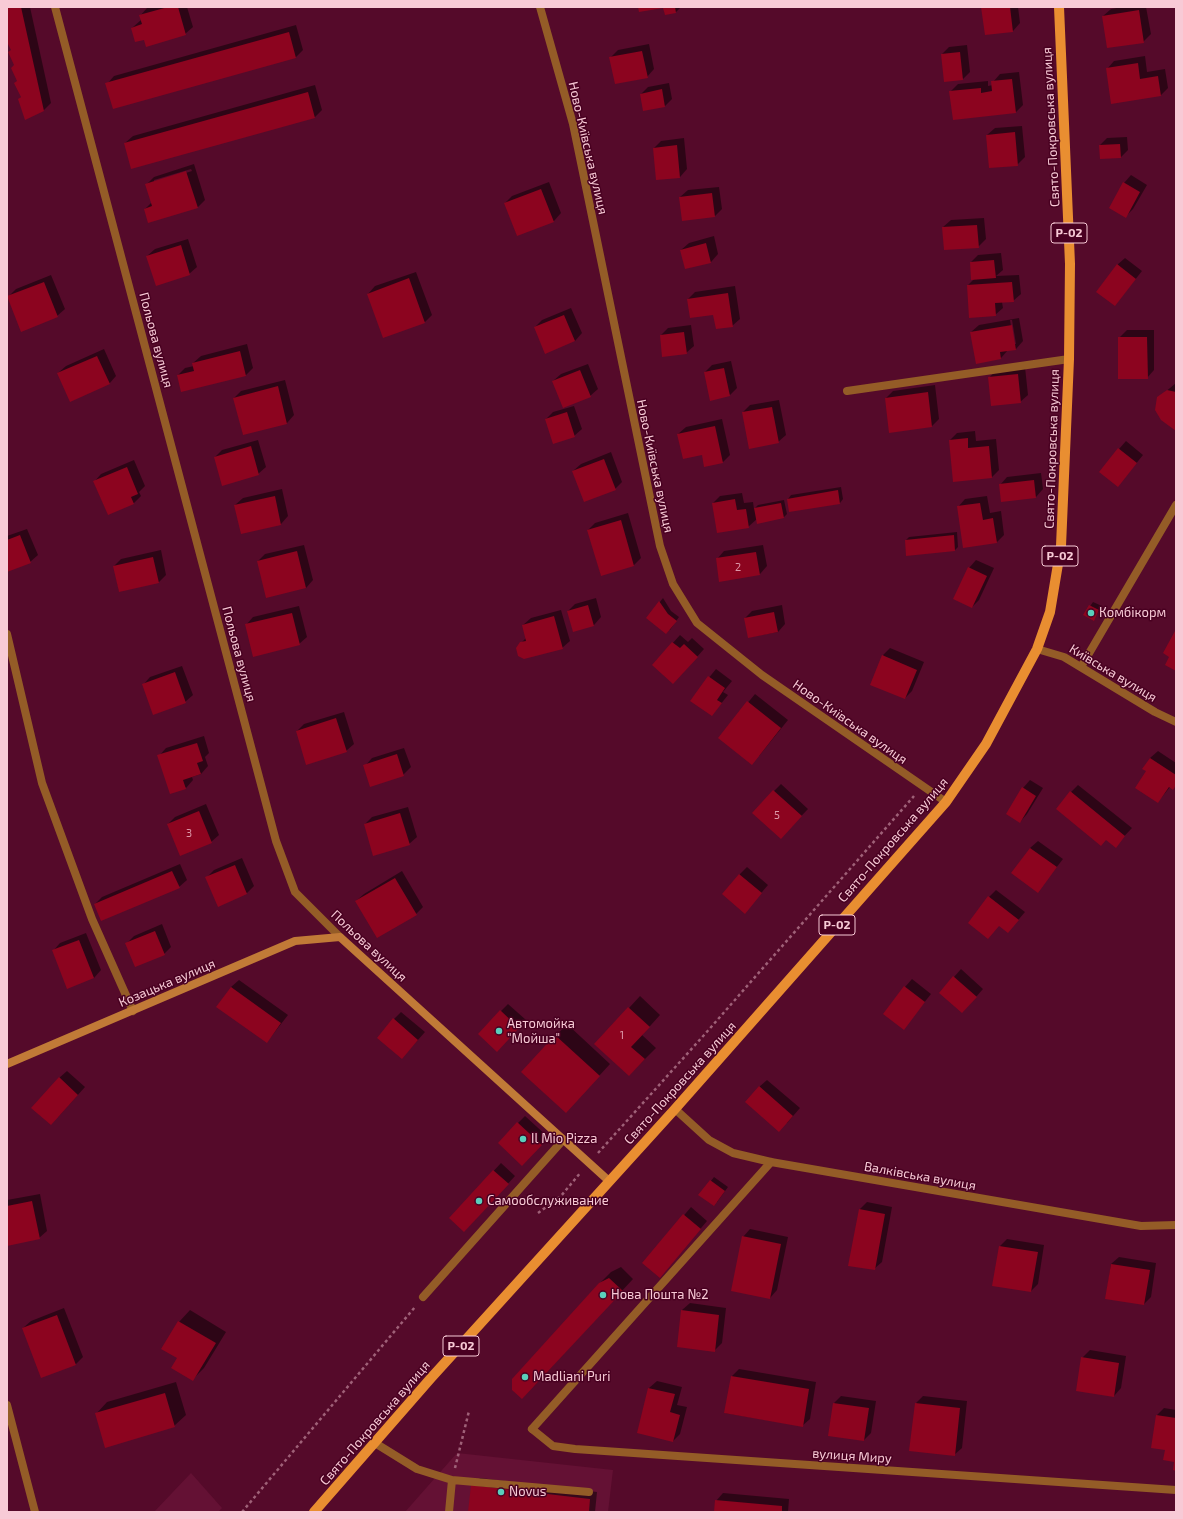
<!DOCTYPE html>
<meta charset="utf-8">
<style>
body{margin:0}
#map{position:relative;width:1183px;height:1519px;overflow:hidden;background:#550a2a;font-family:"Exo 2",sans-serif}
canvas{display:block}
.frame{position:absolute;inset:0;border:8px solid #f8cad6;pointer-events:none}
</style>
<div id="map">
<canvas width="1183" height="1519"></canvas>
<div class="frame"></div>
</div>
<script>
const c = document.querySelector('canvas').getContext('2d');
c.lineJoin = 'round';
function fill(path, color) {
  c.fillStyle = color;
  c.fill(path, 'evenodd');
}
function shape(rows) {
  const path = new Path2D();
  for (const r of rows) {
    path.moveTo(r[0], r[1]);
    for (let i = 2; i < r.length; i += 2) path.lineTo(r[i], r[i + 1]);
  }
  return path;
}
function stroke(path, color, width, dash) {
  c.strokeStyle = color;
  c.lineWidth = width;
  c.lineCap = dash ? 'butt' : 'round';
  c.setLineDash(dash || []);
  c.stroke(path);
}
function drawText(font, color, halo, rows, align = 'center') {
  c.font = font + ' "Exo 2",sans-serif';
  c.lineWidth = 3;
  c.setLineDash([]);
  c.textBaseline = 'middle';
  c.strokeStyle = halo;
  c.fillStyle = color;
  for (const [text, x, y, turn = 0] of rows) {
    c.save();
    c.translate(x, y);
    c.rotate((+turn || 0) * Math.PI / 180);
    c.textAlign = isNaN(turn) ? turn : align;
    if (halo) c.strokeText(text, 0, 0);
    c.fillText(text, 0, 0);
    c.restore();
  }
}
fill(shape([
 [457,1453,613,1470,608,1512,405,1512],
 [191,1473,222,1508,218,1512,154,1512]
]), '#641134');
fill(shape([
 [7,7,30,7,51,103,43,111,19,99,22,96,12,49,7,39],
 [151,7,187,7,193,27,185,34,145,38,132,28,141,20,140,16,147,8],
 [664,7,681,7,676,12,665,14],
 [982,7,1018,7,1020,23,1013,31],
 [1122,7,1146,7,1151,34,1143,42,1103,16,1111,9],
 [296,25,303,50,296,57,114,108,107,84,114,76],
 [649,44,654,69,647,77,610,58,618,50],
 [967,45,970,72,963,79,942,54,949,47],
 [1145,56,1147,72,1165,69,1168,88,1161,95,1112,103,1107,69,1114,61],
 [1019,72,1023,105,1016,112,950,92,958,84,988,81,988,86,993,85,993,82,1000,74],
 [669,83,672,99,665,106,641,94,648,87],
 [315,85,322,110,315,117,125,143,133,136],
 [1022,126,1025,157,1017,165,987,135,995,128],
 [1127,137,1128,150,1121,157,1100,145,1107,138],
 [684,138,687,169,680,177,657,179,654,148,661,141],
 [194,164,205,200,198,207,145,209,152,202,146,185,154,177],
 [191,169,192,171,154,183,154,180],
 [1131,175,1147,185,1133,209,1126,216,1124,183],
 [549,182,561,213,554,221,517,235,505,203,512,196],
 [719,187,722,209,715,216,680,197,688,190],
 [984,218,986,239,978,247,943,227,951,220],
 [714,236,718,254,711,262,686,268,681,250,689,243],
 [188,239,197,267,189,274,147,256,155,249],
 [1001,253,1003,270,996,276,1019,275,1021,294,1013,301,1002,302,1003,308,995,315,968,285,974,279,971,262,978,255],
 [1125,258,1142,271,1115,305,1117,265],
 [416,272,432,315,425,322,368,294,375,286],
 [51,275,65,309,57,316,8,297,16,289],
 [735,286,740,319,732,326,688,299,695,292],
 [571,308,582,333,575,341,535,327,542,320],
 [1019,318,1023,341,1016,349,1008,350,1001,358,971,332,979,325],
 [1010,320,1012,320,1016,344,1014,344],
 [691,325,694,346,686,353,661,335,668,328],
 [1127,330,1154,330,1154,370,1147,378,1119,338],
 [247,344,253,368,246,375,178,375,185,368,194,366,193,363,201,356],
 [104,349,116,376,109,384,58,373,66,366],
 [731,361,737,388,730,395,705,372,712,365],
 [588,364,598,389,590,396,553,381,561,374],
 [1025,367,1028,395,1020,402,989,378,996,370],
 [285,380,294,415,287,423,243,434,234,398,241,391],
 [1176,383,1176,430,1158,398],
 [935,385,939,419,932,426,886,398,893,391],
 [779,400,786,435,778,442,743,412,750,405],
 [574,406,582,429,574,436,546,419,553,412],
 [722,419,730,455,723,462,703,454,678,434,686,427],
 [975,431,976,441,996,439,999,470,992,477,950,440,957,433],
 [258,440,266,467,258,474,215,457,222,450],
 [1126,441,1143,455,1118,486,1119,449],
 [611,452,622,482,615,489,573,471,581,464],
 [134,460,145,486,139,492,141,496,134,503,108,514,94,482,101,474],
 [1041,473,1043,489,1036,497,1000,485,1007,477],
 [841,487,843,499,840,503,788,499,791,495],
 [282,489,288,516,281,524,242,533,235,505,243,498],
 [742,493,744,503,753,502,754,509,758,505,784,500,787,514,784,517,757,519,748,527,713,503,720,496],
 [987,496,990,513,1001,511,1004,535,997,542,958,507,965,499],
 [628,513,641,558,634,565,601,575,588,530,595,523],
 [27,529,38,555,30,562,7,571,7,536],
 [957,532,958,547,955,550,907,555,906,540,909,537],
 [304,545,313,580,306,588,258,561,265,554],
 [763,545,767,566,760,574,720,580,717,559,724,551],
 [161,550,166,575,159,582,119,591,114,566,121,559],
 [976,560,994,568,979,600,972,607,969,568],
 [596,598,601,617,594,625,573,630,568,611,575,604],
 [663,598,671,611,679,617,670,630,647,618],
 [1093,602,1102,606,1094,619,1084,615],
 [782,605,785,624,778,632,749,637,745,618,752,611],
 [299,606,307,637,299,644,246,625,253,617],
 [561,610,570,641,562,648,521,643,526,638,523,625,531,618],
 [680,635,688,642,692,638,704,649,680,676,653,665],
 [890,648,924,662,912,691,905,698,883,655],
 [182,666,193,695,185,702,143,685,150,677],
 [716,669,732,681,723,692,728,695,712,715,691,700],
 [755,694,788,720,759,756,719,738],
 [344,712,354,744,346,751,297,731,304,724],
 [204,736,209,753,205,757,208,766,201,774,192,777,193,780,186,788,159,756,166,748],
 [404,748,411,767,403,775,365,766,372,758],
 [1158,751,1176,763,1176,785,1173,788,1170,787,1158,802,1147,771,1150,758],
 [1030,780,1043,788,1027,814,1020,822,1023,788],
 [781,784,808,809,788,830,774,791],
 [1078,785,1132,828,1115,846,1071,792],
 [206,804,219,835,211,842,168,824,175,817],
 [408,807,417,837,409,844,365,824,372,817],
 [1038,841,1063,859,1038,891,1030,848],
 [242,858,254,886,247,893,207,877,214,870],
 [180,864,187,880,179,887,95,904,102,897],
 [747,867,768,885,745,912,739,875],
 [402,871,423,907,416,914,356,901,364,894],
 [996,890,1025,912,1008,932,999,925,988,938,989,897],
 [162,924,171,947,164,954,127,943,134,936],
 [86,933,101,970,94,978,53,951,60,943],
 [961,969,983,989,969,1005,940,993],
 [912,979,931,994,903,1029,905,987],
 [239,980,288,1015,267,1042,231,987],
 [640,996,660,1015,642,1035,656,1048,629,1075,596,1044],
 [508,1004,526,1020,504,1043,501,1011],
 [401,1012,425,1032,402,1058,394,1019],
 [567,1024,610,1064,577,1100,523,1071],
 [67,1071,85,1087,58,1117,59,1078],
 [767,1080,800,1108,787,1123,759,1087],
 [525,1116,548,1137,530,1157,518,1123],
 [501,1163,515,1176,471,1224,450,1218],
 [714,1177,728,1187,717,1202,700,1195],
 [40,1194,47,1231,39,1238,7,1245,7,1200],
 [867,1202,892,1207,882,1262,874,1269,859,1210],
 [691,1207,707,1221,660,1277,644,1263],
 [750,1229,788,1237,777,1290,770,1298,743,1237],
 [1007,1239,1044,1245,1038,1284,1031,1291,1000,1246],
 [1119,1257,1156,1263,1151,1297,1144,1304,1106,1298,1111,1264],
 [621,1267,633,1279,533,1387,600,1283,611,1272],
 [690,1303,726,1308,722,1343,714,1351,678,1346,682,1310],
 [64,1308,83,1357,75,1365,23,1328,31,1321],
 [190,1310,226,1332,204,1368,193,1379,178,1358,179,1322],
 [1090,1350,1126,1356,1121,1388,1114,1396,1082,1358],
 [739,1369,816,1382,810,1419,802,1426,725,1413,732,1376],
 [657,1381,682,1387,677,1405,687,1407,680,1434,673,1441,638,1432,649,1388],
 [176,1382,186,1415,174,1426,96,1414,107,1402],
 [841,1396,876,1401,871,1433,864,1440,834,1403],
 [923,1396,967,1401,962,1448,954,1455,916,1403],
 [1164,1408,1176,1410,1176,1470,1175,1461,1157,1415],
 [480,1478,597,1492,595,1512,469,1512,472,1485],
 [723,1493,789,1499,788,1512,715,1512,716,1501]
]), '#0007');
fill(shape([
 [7,7,21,7,44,111,25,120,18,99,21,97,14,83,17,81,11,68,14,65,8,52,11,50,7,42],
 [168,7,178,7,186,35,146,47,144,40,135,42,131,28,142,24,139,15],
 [638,7,675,7,676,13,665,15,663,8,639,12],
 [981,7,1010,7,1013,32,985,35],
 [1139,10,1144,43,1107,48,1102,16],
 [289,32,296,58,113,109,105,83],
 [642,51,648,78,615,84,609,57],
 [960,52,963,80,944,82,941,54],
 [1138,63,1140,79,1158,76,1161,96,1111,104,1106,68],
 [1012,79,1016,113,953,120,949,91,981,88,981,93,992,91,991,81],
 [662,89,665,107,643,111,640,94],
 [308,92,315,118,131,169,124,143],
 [1015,132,1018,166,989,168,986,135],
 [1120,144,1121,158,1100,159,1099,145],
 [677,145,680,178,656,180,653,148],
 [186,171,198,208,148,223,144,209,152,206,145,184],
 [1123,182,1140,192,1126,218,1109,208],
 [541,189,554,222,517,236,504,203],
 [712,193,715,217,682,221,679,197],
 [977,225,979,248,944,250,942,227],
 [706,243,711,263,685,269,680,250],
 [181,245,190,275,156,286,146,256],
 [994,260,996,278,971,280,970,262],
 [1117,264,1136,279,1115,306,1096,292],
 [409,278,425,323,383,338,367,294],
 [44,282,58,317,21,332,7,296],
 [1012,282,1014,302,995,303,996,316,969,318,967,285],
 [728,293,733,327,716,329,713,315,690,318,687,299],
 [564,315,575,341,545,354,534,327],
 [1012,325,1016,350,1000,352,1001,359,976,364,970,332],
 [684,332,687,354,662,357,660,335],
 [1118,337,1147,337,1148,379,1118,379],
 [240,351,246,376,181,392,177,375,194,371,192,363],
 [97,356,110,384,70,402,57,373],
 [724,368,730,396,710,401,704,372],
 [580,370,591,397,563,408,552,381],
 [1018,374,1021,403,991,406,988,377],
 [278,386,287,424,243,435,233,398],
 [1167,390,1176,392,1176,431,1161,420,1155,410,1157,397],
 [928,392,932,427,889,433,885,398],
 [772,407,779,443,749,449,742,412],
 [567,412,575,437,553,444,545,419],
 [715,426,723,463,704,467,702,455,683,459,677,434],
 [968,438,968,448,989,446,992,478,953,482,949,440],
 [251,446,259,475,222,486,214,457],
 [1118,448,1137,463,1118,487,1099,472],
 [604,459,616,490,584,502,572,471],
 [127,467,138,494,131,497,134,504,108,515,93,481],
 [1034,480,1036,498,1001,502,999,484],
 [838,490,840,504,789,512,787,499],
 [275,496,281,525,241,534,234,505],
 [735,499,737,510,746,509,749,528,717,533,712,503],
 [781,503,784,518,757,524,754,508],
 [980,503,983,520,993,518,997,543,963,548,957,506],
 [621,520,634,566,601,576,587,530],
 [20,535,31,563,7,572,7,540],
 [954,535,955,551,906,556,905,540],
 [297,551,306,588,266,598,257,561],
 [756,552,760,575,719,582,716,558],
 [153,557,159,583,119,592,113,566],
 [968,567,987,576,972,608,953,599],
 [659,601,668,614,677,621,666,634,646,618],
 [588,605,594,626,573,632,567,611],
 [1089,605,1099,610,1094,621,1083,615],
 [774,612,778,632,748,638,744,618],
 [292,613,300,645,253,657,245,624],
 [554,616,563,649,524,659,518,656,516,648,520,642,526,641,522,625],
 [1175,631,1176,631,1176,671,1165,665,1169,657,1163,653],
 [672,642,680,648,684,644,698,657,673,684,652,665],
 [882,655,917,670,905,699,870,685],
 [175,672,186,703,153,715,142,684],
 [708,676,725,688,717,700,722,703,712,716,690,701],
 [747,701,781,728,752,765,718,738],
 [336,718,347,752,306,765,296,731],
 [197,743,203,761,197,763,201,774,183,780,186,789,170,794,157,755],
 [397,754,404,776,370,787,363,765],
 [1150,758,1176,775,1176,785,1173,790,1169,787,1158,803,1135,788,1146,771,1142,769],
 [1022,787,1036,796,1020,823,1006,814],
 [773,790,802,816,781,839,752,813],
 [1070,791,1125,836,1116,848,1106,840,1101,846,1056,809],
 [199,811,212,843,180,856,167,824],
 [400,813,410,845,373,856,364,824],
 [1030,848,1057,867,1038,893,1011,873],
 [235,865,247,894,218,907,205,877],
 [172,871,180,888,101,921,94,904],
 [739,874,762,893,745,914,722,894],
 [395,878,417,915,377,938,355,901],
 [988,896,1019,920,1008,933,999,926,988,939,968,923],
 [155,931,165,955,135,967,125,943],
 [79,940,94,978,67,989,52,950],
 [953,976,977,997,962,1013,939,993],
 [904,986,925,1002,904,1030,883,1014],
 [231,987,281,1023,267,1043,216,1007],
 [628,1007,650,1027,631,1047,645,1059,629,1076,594,1044],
 [500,1010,519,1028,497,1052,478,1034],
 [393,1018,418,1040,402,1059,377,1038],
 [555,1035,600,1076,566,1113,521,1072],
 [59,1077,78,1095,51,1125,31,1108],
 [759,1086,793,1116,779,1132,745,1102],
 [517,1122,542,1145,522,1166,498,1143],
 [493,1170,509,1184,464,1232,449,1218],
 [710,1180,725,1191,714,1206,698,1195],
 [32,1201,40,1239,7,1246,7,1206],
 [859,1209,885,1214,875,1270,848,1266],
 [683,1214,701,1229,660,1278,642,1263],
 [742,1236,781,1244,770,1299,731,1291],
 [999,1246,1038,1252,1031,1292,992,1286],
 [1111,1264,1150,1270,1144,1305,1105,1299],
 [609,1278,623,1291,522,1399,512,1390,512,1379,599,1283],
 [681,1310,719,1315,715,1352,677,1347],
 [57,1315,76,1365,41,1378,22,1328],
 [178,1321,216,1343,193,1381,171,1368,177,1358,161,1349],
 [1081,1357,1119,1363,1114,1397,1076,1391],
 [731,1376,809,1389,803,1427,724,1413],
 [648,1388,675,1394,670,1412,680,1415,673,1442,637,1433],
 [165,1393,175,1427,105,1448,95,1413],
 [833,1403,869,1408,864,1441,828,1436],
 [915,1403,960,1408,955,1456,909,1451],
 [1156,1415,1176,1418,1176,1471,1173,1470,1174,1462,1163,1460,1165,1450,1151,1448],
 [471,1485,590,1499,589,1512,468,1512],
 [715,1500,782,1506,782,1512,714,1512]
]), '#8c041f');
stroke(shape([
 [598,1153,705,1034,914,796],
 [538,1213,561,1196,581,1172],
 [455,1468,469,1411],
 [242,1512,415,1307]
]), '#9f6178', 2.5, [3, 3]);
stroke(shape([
 [847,391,1069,359],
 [7,634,42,783,92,919,133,1011],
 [423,1297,563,1140],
 [532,1429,771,1162],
 [375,1443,417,1469,452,1480,589,1492],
 [449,1512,452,1480]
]), '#945c27', 8);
stroke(shape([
 [55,7,276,841,295,892,340,937],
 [540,7,573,124,660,546,673,584,697,623,762,675,946,802],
 [1037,649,1064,657,1155,712,1176,722],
 [1081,667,1176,505],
 [675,1109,709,1140,733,1153,771,1162,1141,1226,1176,1225],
 [7,1405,35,1512],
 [532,1429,553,1446,575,1449,1176,1490]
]), '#945c27', 8);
stroke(shape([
 [7,1064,295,941,340,937,609,1181]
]), '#c17a37', 8);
stroke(shape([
 [314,1512,431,1378,675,1109,946,802,986,744,1037,649,1050,612,1061,546,1069,359,1070,264,1059,7]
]), '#e98e31', 10);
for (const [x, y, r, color] of [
 [1091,613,4,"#5bcebb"],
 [499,1031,4,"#5bcebb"],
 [523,1139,4,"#5bcebb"],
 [479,1201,4,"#5bcebb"],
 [603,1295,4,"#5bcebb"],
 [525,1377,4,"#5bcebb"],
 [501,1492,4,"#5bcebb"]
]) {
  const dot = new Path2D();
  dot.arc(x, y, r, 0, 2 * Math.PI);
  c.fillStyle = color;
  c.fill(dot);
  stroke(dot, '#490021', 1.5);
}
drawText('11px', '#dd98a8', null, [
 ["2",738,567],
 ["5",777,815],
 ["3",189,833],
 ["1",622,1035]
]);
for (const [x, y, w] of [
 [1069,233,36],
 [1060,556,36],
 [837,925,36],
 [461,1346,36]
]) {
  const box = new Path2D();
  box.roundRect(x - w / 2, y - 10, w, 20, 3);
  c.fillStyle = '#490021';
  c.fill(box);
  stroke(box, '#f8cad6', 1);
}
drawText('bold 12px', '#f8cad6', null, [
 ["Р-02",1069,233],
 ["Р-02",1060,556],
 ["Р-02",837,925],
 ["Р-02",461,1346]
]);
drawText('13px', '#f8cad6', '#490021', [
 ["Свято-Покровська вулиця",1051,127,-93],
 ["Ново-Київська вулиця",588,148,77],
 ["Польова вулиця",156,340,75],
 ["Свято-Покровська вулиця",1052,449,-88],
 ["Ново-Київська вулиця",655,466,78],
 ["Польова вулиця",239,654,75],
 ["Київська вулиця",1113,673,31],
 ["Ново-Київська вулиця",850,722,35],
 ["Свято-Покровська вулиця",893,840,-49],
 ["Польова вулиця",369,946,43],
 ["Козацька вулиця",167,983,-23],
 ["Свято-Покровська вулиця",680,1083,-48],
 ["Валківська вулиця",920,1176,10],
 ["Свято-Покровська вулиця",375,1423,-49],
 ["вулиця Миру",852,1456,4]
]);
drawText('13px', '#f8cad6', '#490021', [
 ["Комбікорм",1099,613],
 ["Автомойка",507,1024],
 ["\"Мойша\"",507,1039],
 ["Il Mio Pizza",531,1139],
 ["Самообслуживание",487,1201],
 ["Нова Пошта №2",611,1295],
 ["Madliani Puri",533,1377],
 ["Novus",509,1492]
], 'left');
</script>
